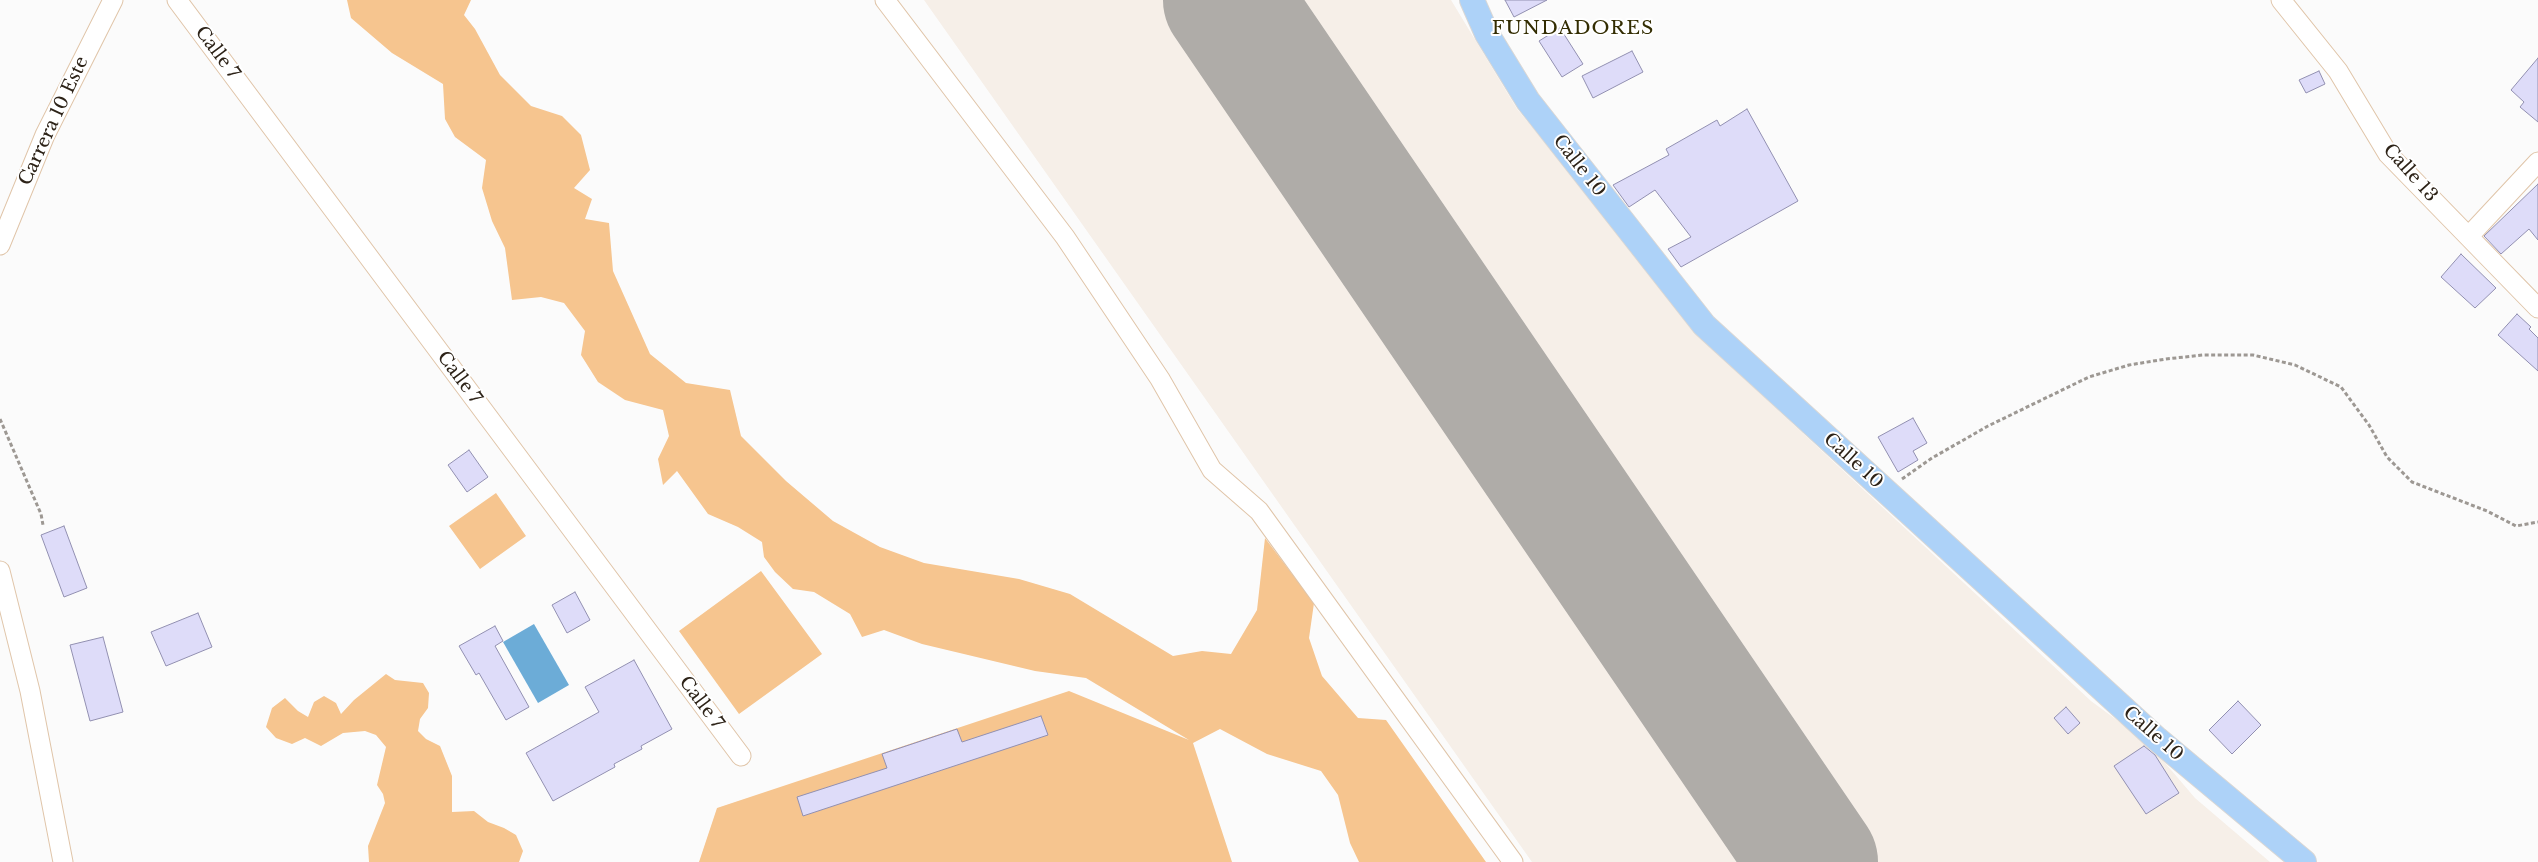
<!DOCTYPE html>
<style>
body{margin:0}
canvas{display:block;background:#fbfbfb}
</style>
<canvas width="2538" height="862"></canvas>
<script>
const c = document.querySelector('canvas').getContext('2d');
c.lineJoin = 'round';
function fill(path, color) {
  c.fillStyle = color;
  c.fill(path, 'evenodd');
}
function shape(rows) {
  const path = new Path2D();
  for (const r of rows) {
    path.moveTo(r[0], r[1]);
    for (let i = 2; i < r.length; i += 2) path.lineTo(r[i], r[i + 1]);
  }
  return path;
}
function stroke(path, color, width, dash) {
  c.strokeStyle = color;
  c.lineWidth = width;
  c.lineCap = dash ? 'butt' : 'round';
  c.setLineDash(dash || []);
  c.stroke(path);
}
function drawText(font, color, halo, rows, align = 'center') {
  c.font = font + ' "Libre Baskerville",serif';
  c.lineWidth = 4;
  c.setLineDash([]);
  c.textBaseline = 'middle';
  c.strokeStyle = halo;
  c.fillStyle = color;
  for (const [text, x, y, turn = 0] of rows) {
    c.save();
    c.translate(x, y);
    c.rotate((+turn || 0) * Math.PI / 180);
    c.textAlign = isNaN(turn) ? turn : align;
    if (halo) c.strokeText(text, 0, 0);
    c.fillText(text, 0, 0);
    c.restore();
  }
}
fill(shape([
 [924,0,1451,0,1517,109,1739,374,2091,701,2148,743,2195,798,2270,862,1532,862]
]), '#f6efe8');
fill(shape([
 [347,0,471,0,464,15,475,29,500,75,531,106,562,116,581,135,590,170,574,188,592,199,585,219,609,223,613,271,650,354,686,383,730,390,741,436,786,481,833,521,880,547,924,563,1019,579,1070,594,1173,656,1202,651,1231,654,1257,610,1265,538,1314,603,1309,638,1322,676,1358,718,1386,720,1486,862,1359,862,1350,843,1338,795,1321,771,1267,754,1220,729,1193,743,1232,862,699,862,717,808,1069,691,1189,740,1086,678,1035,671,922,644,884,630,862,637,850,614,814,592,793,589,775,572,764,557,762,542,738,527,708,514,677,471,663,485,658,459,669,436,663,410,625,400,598,382,581,355,585,331,564,303,541,297,512,300,505,248,492,221,482,188,486,160,455,137,445,119,443,84,392,53,351,18],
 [496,493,526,536,480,569,449,526],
 [761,571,822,654,739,714,679,631],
 [386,674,395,680,423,683,429,693,428,708,420,719,418,731,426,739,440,746,452,776,452,812,474,811,488,822,504,828,516,835,523,851,519,862,369,862,368,846,385,803,383,794,377,785,386,747,376,735,365,731,343,733,321,746,305,738,292,744,276,738,266,727,272,708,285,698,298,711,308,717,314,702,324,696,336,703,341,714,354,700]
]), '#f6c58f');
fill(shape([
 [534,624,569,685,538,703,503,642]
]), '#6cacd7');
stroke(shape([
 [1227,0,1814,862]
]), '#afaca8', 128);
const building = shape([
 [1505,0,1547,0,1514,17,1505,0],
 [1560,28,1583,64,1562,77,1539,41,1560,28],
 [1632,51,1643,72,1593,98,1582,76,1632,51],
 [2538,58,2538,122,2520,107,2524,102,2511,90,2538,58],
 [2319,71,2325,84,2306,93,2299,80,2319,71],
 [1747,109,1798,201,1681,267,1668,249,1691,237,1655,190,1629,207,1613,185,1669,155,1666,149,1717,120,1720,126,1747,109],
 [2538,184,2538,240,2529,229,2501,254,2484,236,2538,184],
 [2461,254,2496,288,2475,308,2441,277,2461,254],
 [2517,314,2531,327,2529,329,2538,338,2538,371,2498,335,2517,314],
 [1913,418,1927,443,1913,451,1918,460,1898,472,1878,437,1913,418],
 [469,450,488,477,467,492,448,465,469,450],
 [64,526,87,588,64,597,41,535,64,526],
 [575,592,590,620,567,633,552,605,575,592],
 [198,613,212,647,166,666,151,632,198,613],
 [495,626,503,641,495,646,529,707,506,720,479,673,476,675,459,646,495,626],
 [103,637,123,712,90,721,70,645,103,637],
 [634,660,672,729,641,746,642,749,614,764,615,767,553,801,526,753,599,712,585,687,634,660],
 [2238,701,2261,725,2232,754,2209,730,2238,701],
 [2066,707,2080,723,2068,734,2054,718,2066,707],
 [1041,716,1048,735,803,816,797,797,887,768,882,754,957,729,962,742,1041,716],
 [2144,746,2155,755,2179,793,2146,814,2114,766,2144,746]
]);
fill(building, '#dedcf9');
stroke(building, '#9290b1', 1);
const minor = shape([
 [177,0,741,756],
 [885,0,1065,237,1160,379,1212,470,1259,511,1513,862],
 [2281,0,2338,71,2388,154,2538,308],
 [2469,236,2538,162],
 [0,245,45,135,113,0],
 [0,571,30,691,63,862]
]);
const major = shape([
 [1472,0,1487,34,1528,101,1704,325,2157,739,2304,862]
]);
stroke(minor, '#e0c5a9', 21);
stroke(major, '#d9d7d5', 26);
stroke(shape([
 [0,419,41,514,43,525],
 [1902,479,1932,458,1988,426,2089,377,2129,365,2166,359,2203,355,2253,355,2295,365,2341,387,2369,425,2387,457,2412,482,2487,511,2516,526,2538,522]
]), '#9d9893', 3, [4, 2.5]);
stroke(minor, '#fff', 19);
stroke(major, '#add2f8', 24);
drawText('18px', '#2d2318', '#fff', [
 ["Calle 7",217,53,53],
 ["Carrera 10 Este",54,121,-65],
 ["Calle 10",1579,166,52],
 ["Calle 13",2410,173,48],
 ["Calle 7",459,378,53],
 ["Calle 10",1853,461,42],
 ["Calle 7",701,703,53],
 ["Calle 10",2153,734,41]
]);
c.letterSpacing = '1px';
drawText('19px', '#332d02', '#fff', [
 ["FUNDADORES",1573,29]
]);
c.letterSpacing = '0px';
</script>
